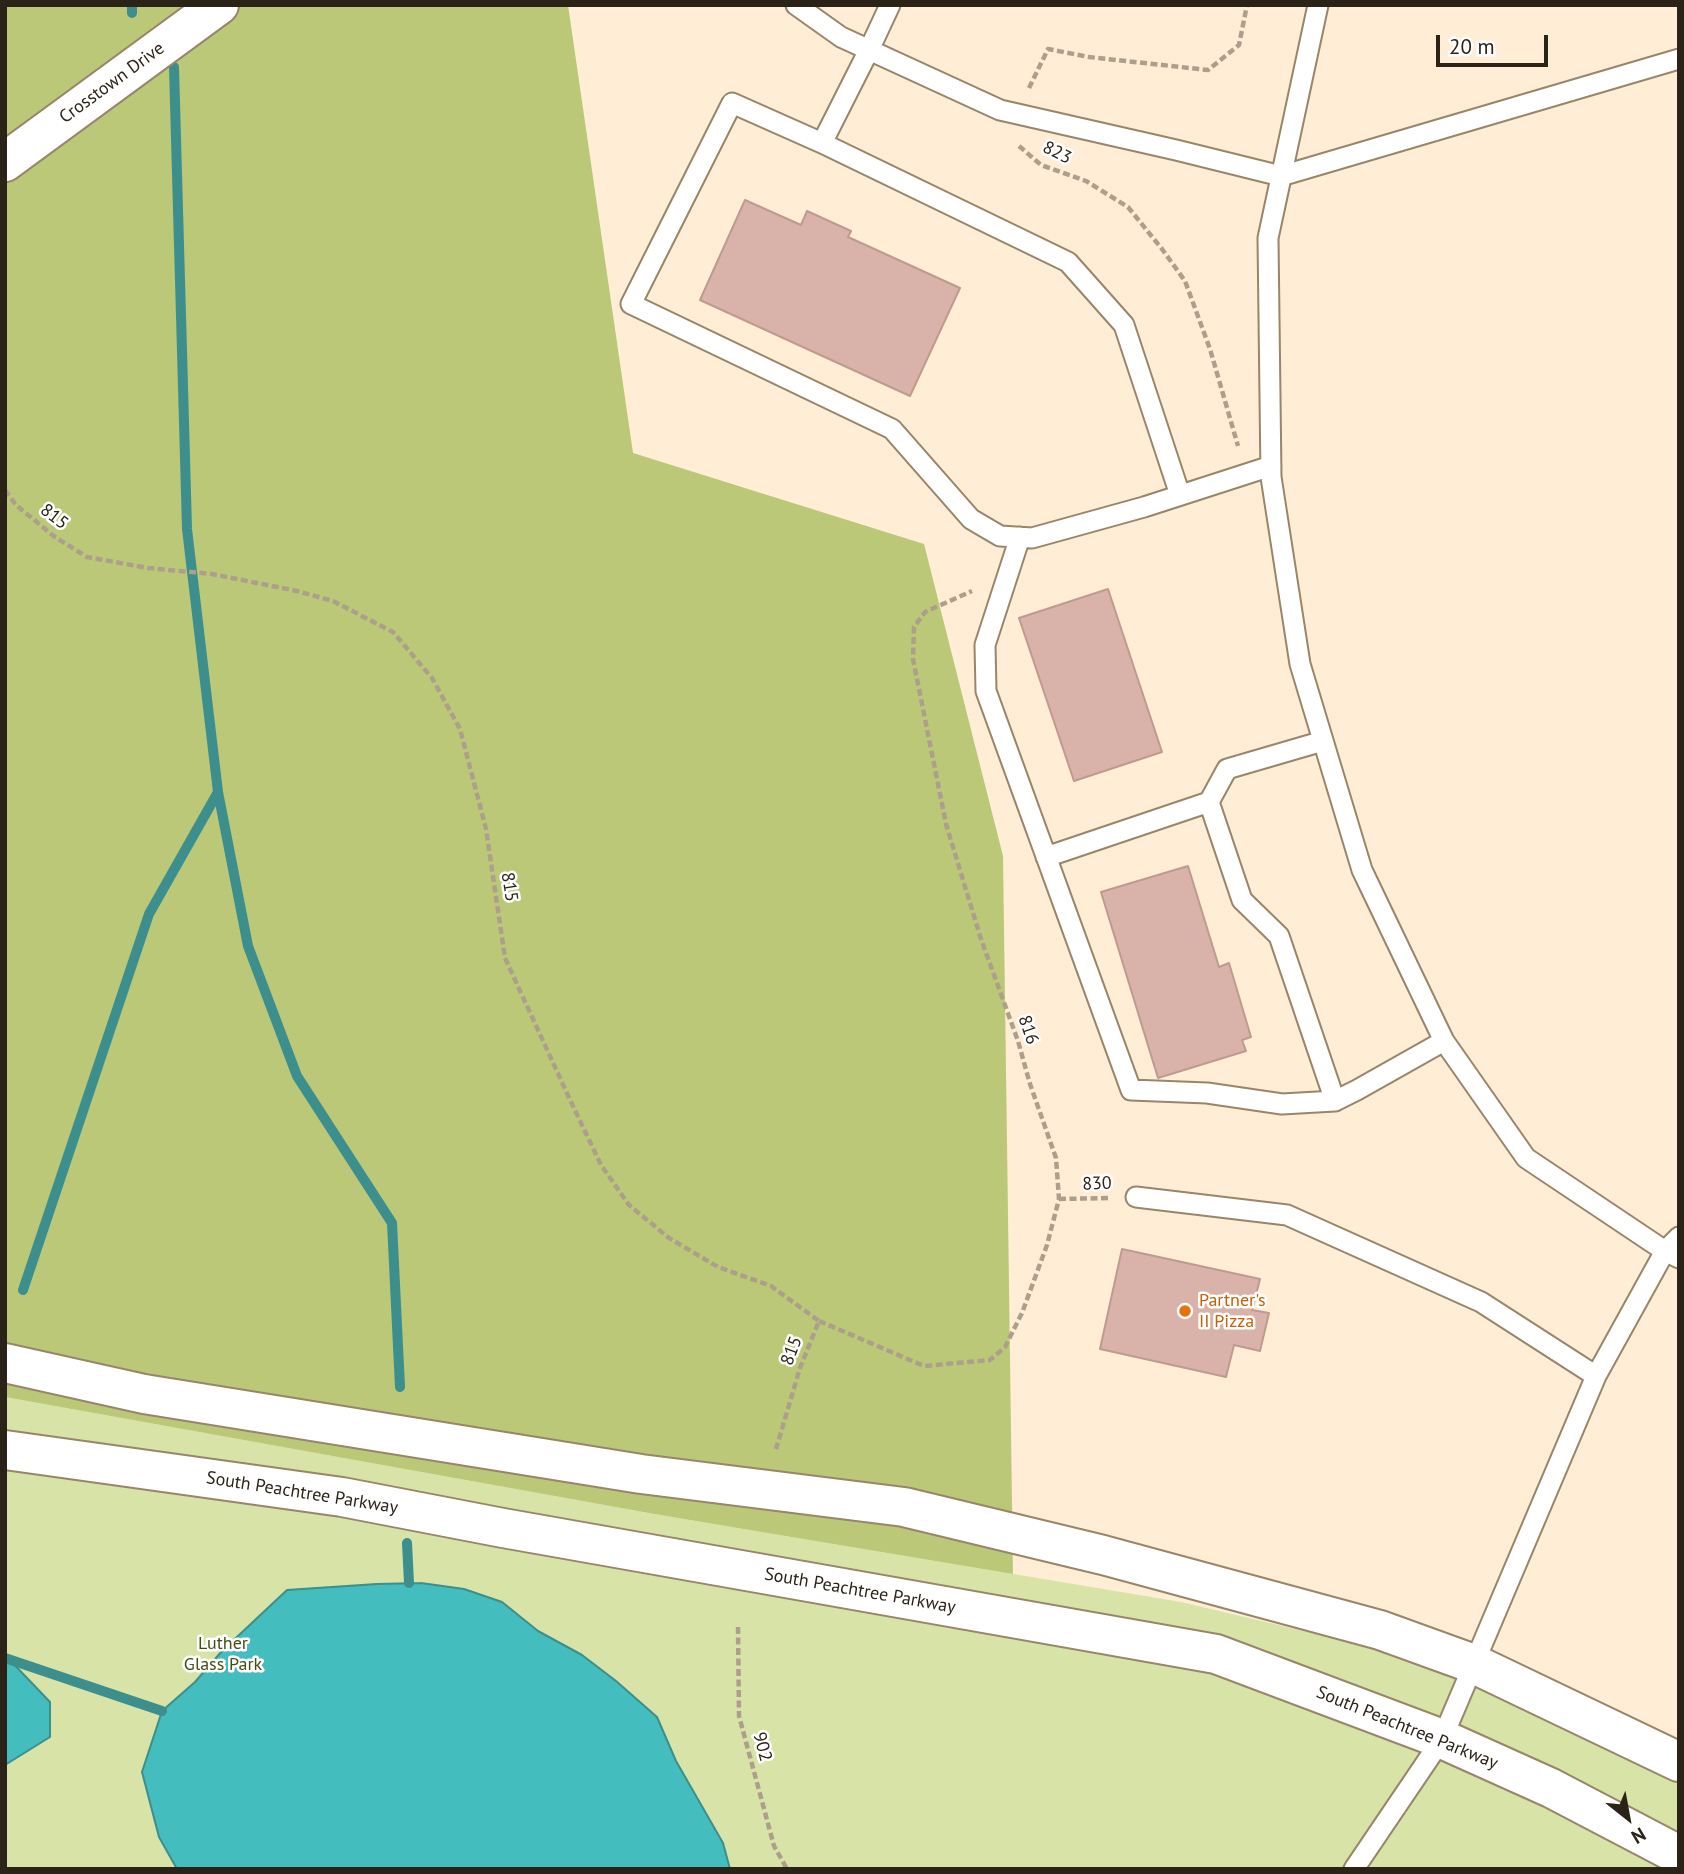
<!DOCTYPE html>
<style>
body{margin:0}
#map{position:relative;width:1684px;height:1874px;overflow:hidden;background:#ffedd5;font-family:"PT Sans",sans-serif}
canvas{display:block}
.frame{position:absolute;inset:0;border:7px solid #2b2318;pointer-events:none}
.north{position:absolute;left:1593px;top:1783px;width:70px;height:70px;-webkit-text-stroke:5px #fff;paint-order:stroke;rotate:149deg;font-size:19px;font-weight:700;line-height:28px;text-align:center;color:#2b2318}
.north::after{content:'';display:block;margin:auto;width:24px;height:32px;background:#2b2318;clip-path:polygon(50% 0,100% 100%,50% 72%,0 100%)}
.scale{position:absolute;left:1436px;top:35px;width:112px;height:32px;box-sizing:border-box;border:4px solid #2b2318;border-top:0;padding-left:9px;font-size:21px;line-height:24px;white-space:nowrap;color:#2b2318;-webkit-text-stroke:5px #fff;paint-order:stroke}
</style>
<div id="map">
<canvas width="1684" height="1874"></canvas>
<div class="frame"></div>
<div class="north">N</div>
<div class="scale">20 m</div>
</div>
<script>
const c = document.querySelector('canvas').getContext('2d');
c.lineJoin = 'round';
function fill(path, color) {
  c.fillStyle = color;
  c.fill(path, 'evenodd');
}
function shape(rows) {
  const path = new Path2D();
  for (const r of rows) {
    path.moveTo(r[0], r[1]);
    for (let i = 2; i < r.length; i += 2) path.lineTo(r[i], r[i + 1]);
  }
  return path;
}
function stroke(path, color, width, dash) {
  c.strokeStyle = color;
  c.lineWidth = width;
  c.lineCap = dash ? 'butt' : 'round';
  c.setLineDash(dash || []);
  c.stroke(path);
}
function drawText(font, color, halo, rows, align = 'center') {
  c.font = font + ' "PT Sans",sans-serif';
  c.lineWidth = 5;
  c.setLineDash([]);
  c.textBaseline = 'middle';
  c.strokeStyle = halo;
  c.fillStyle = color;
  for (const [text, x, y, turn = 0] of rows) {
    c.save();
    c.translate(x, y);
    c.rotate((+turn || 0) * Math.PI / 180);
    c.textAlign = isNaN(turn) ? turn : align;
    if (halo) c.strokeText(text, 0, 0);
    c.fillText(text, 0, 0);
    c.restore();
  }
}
fill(shape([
 [5,1397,660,1515,1181,1602,1553,1690,1679,1776,1679,1869,5,1869]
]), '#d8e3a8');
fill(shape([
 [5,5,568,5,633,453,924,544,1003,856,1013,1574,660,1515,5,1397]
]), '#bbc877');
const water = shape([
 [421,1583,464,1589,502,1602,538,1631,582,1655,616,1681,657,1717,676,1761,723,1843,730,1869,177,1869,159,1837,142,1772,162,1711,195,1682,222,1651,287,1590,377,1584,421,1583],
 [5,1655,50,1702,50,1737,5,1765,5,1655]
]);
fill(water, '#43bdbd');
stroke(water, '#3c8f8c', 2);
stroke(shape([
 [132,5,132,13],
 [174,67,187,529,218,792,248,946,297,1076,392,1223,400,1387],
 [23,1290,149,914,218,792],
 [407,1543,409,1583],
 [5,1658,162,1711]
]), '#3c8f8c', 10);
const building = shape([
 [745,200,801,225,807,211,851,231,848,237,960,288,910,396,700,300,745,200],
 [1108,589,1162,752,1074,781,1019,618,1108,589],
 [1188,866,1219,967,1229,963,1251,1037,1242,1040,1246,1051,1158,1078,1101,892,1188,866],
 [1122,1249,1260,1279,1252,1310,1269,1313,1260,1351,1234,1345,1226,1377,1100,1349,1122,1249]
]);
fill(building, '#d9b3a9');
stroke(building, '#bf9a90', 2);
const lane = shape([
 [796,5,841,37,1000,110,1176,150,1281,176,1679,59],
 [890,5,869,50,822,143,732,103,631,304,892,429,971,519,1000,536,1032,538,1144,507,1271,466],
 [1318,5,1268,238,1271,477,1300,664,1362,870,1444,1041,1526,1158,1665,1251,1679,1258],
 [822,143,1068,262,1124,325,1180,495],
 [1020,537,985,645,986,691,1131,1090,1207,1093,1282,1104,1335,1101],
 [1323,741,1227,769,1209,802,1242,900,1279,936,1335,1101,1357,1090,1444,1041],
 [1046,857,1209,802],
 [1136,1197,1287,1215,1481,1302,1596,1376],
 [1354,1869,1442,1739,1596,1376,1665,1251,1679,1237]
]);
const secondary = shape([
 [5,162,219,5],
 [5,1363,144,1394,641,1474,904,1507,1103,1555,1380,1630,1474,1664,1679,1762],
 [5,1450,342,1497,503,1528,1216,1654,1442,1739,1551,1788,1679,1855]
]);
stroke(lane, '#998569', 23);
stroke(secondary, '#998569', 42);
stroke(shape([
 [1029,88,1048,49,1089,57,1208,70,1239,45,1247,5],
 [1019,146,1041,165,1086,181,1128,207,1162,249,1185,281,1210,349,1238,446],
 [5,490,16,505,55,537,87,557,148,568,212,574,297,591,333,601,393,632,432,678,460,729,486,829,505,958,571,1102,601,1165,629,1205,669,1238,718,1267,771,1286,819,1321,800,1368,776,1449],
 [1059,1199,1110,1198],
 [819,1321,924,1366,990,1360,1005,1347,1022,1313,1047,1245,1059,1199,1056,1158,1030,1084,1018,1041,981,939,946,824,913,659,914,627,925,612,972,591],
 [738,1627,739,1716,774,1846,787,1869]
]), '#ae9f8c', 4.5, [7, 3.5]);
stroke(lane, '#fff', 19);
stroke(secondary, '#fff', 38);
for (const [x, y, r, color] of [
 [1185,1311,7,"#e8710a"]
]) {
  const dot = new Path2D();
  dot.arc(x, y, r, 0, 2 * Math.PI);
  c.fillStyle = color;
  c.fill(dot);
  stroke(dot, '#fff', 2.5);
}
drawText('18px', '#2b2318', '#fff', [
 ["Crosstown Drive",112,83,-36],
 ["823",1057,153,27],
 ["815",54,517,38],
 ["815",509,887,81],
 ["816",1028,1030,71],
 ["830",1097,1184,-2],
 ["815",792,1351,-69],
 ["South Peachtree Parkway",302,1493,9],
 ["South Peachtree Parkway",860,1591,10],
 ["South Peachtree Parkway",1407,1728,22],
 ["902",762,1747,75]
]);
drawText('18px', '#c56008', '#fff', [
 ["Partner's",1199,1301],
 ["II Pizza",1199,1322]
], 'left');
drawText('18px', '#454d10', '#fff', [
 ["Luther",223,1644],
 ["Glass Park",223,1665]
]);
</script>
